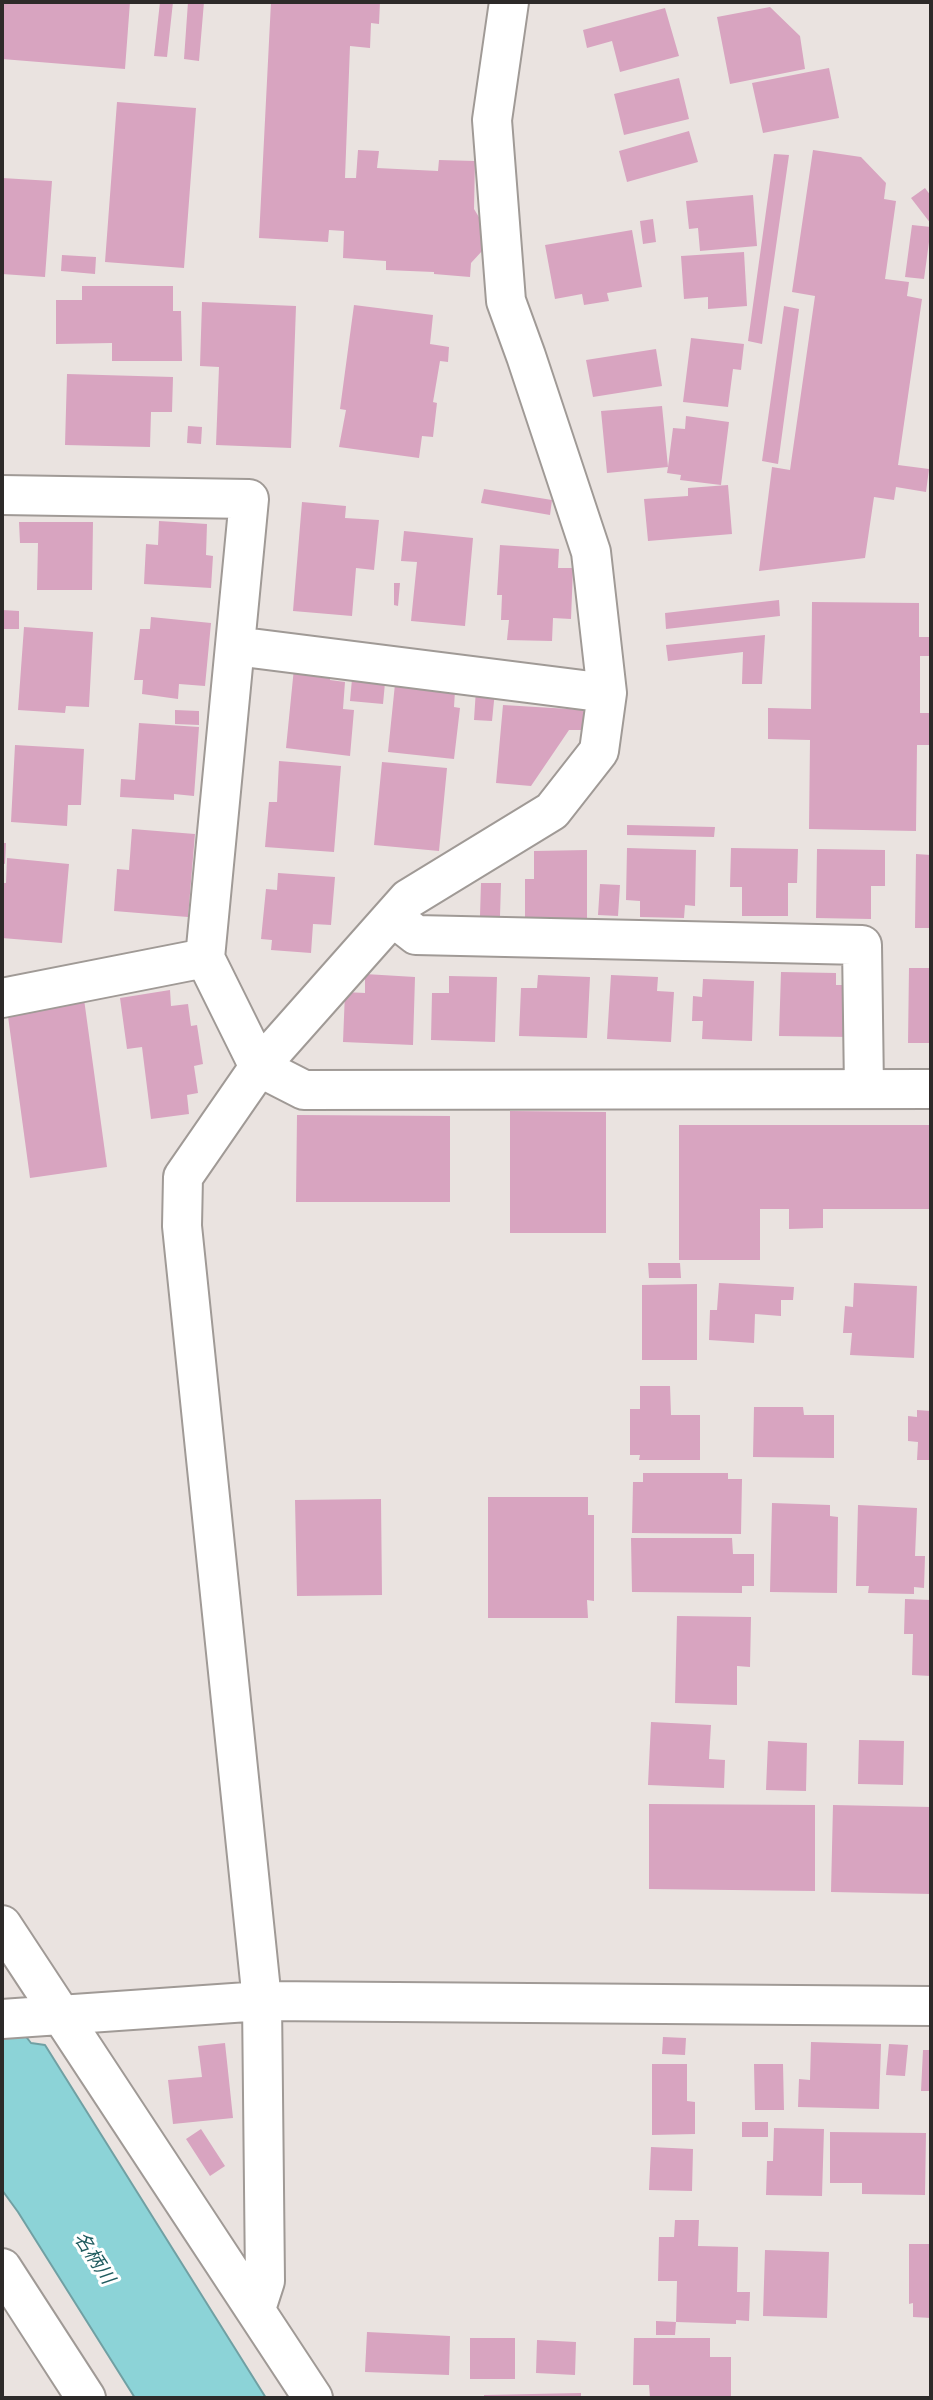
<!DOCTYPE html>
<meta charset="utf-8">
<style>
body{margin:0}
#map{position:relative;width:933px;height:2400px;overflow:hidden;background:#eae3e0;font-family:"Public Sans",sans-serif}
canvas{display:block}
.frame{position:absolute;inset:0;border:4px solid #2d2a29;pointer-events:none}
</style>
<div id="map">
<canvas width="933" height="2400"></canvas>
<div class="frame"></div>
</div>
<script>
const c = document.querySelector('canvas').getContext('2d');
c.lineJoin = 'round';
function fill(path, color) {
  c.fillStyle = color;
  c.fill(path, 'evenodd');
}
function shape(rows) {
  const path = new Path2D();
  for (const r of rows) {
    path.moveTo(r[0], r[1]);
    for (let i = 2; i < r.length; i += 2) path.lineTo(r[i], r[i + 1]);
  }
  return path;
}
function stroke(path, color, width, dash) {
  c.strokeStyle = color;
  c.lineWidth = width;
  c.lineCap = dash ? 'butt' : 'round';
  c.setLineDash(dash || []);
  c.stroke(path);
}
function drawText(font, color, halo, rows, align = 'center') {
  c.font = font + ' "Public Sans","Noto Sans JP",sans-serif';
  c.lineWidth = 6;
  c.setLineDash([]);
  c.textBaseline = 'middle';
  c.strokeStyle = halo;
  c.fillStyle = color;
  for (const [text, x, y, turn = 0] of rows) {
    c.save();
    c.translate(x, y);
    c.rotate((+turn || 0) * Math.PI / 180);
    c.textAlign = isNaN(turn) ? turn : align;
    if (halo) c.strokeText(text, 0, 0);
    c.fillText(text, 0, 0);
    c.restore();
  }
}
const water = shape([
 [2,2006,31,2043,45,2045,266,2398,135,2398,18,2212,2,2190,2,2006]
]);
fill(water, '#8cd3d7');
stroke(water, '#70a0a3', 2);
fill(shape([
 [2,2,130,2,125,69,2,59],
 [160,2,173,2,167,57,154,56],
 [188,2,204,2,199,61,184,59],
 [271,2,380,2,379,24,371,23,370,48,350,46,345,178,356,178,358,150,379,151,377,168,438,171,439,160,475,161,474,209,488,232,482,251,471,263,470,277,434,274,434,272,386,270,386,261,343,258,344,231,329,230,328,242,259,238],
 [770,7,800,36,805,69,730,84,717,17],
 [665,8,679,56,620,72,612,41,587,48,583,30],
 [829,68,839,118,763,133,752,83],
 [679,78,689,119,624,135,614,94],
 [117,102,196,108,184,268,105,262],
 [689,131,698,162,627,182,619,151],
 [813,150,861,157,886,183,884,199,896,201,885,279,909,282,907,296,922,299,898,465,929,469,926,492,896,487,894,500,874,497,865,558,759,571,772,467,790,470,815,296,792,292],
 [774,154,789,155,762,344,748,341],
 [2,178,52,181,45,277,2,274],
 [925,188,931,196,931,224,911,198],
 [753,195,757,246,700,251,698,228,689,229,686,201],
 [653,219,656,242,643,244,640,221],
 [912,225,931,227,924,279,905,277],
 [632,230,642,287,607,293,609,301,584,305,582,294,555,299,545,245],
 [744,252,747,306,708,309,708,297,684,299,681,256],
 [62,255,96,257,95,274,61,271],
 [82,286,173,286,173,311,181,311,182,361,112,361,112,343,56,344,56,300,82,300],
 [202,302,296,306,291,448,216,445,219,367,200,366],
 [354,305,433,315,430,344,449,347,448,362,440,361,433,402,437,403,433,437,422,436,419,458,339,447,346,410,340,409],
 [784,306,799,309,778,464,762,461],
 [691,338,744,344,741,370,733,369,728,407,683,402],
 [656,349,662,386,593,397,586,360],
 [67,374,173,377,172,412,151,412,150,447,65,445],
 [662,406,668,467,673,428,685,429,686,416,729,422,721,485,680,480,681,475,667,473,668,467,607,473,601,411],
 [188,426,202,427,201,444,187,443],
 [728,485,732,534,648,541,644,499,688,496,688,488],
 [484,489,552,500,550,515,481,503],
 [302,502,346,506,345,518,379,520,374,570,356,568,352,616,293,611],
 [159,521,207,524,206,555,213,556,211,588,144,584,146,544,158,545],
 [19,522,93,522,92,590,37,590,38,543,20,543],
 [404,531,473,538,465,626,411,621,417,562,401,561],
 [500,545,559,549,558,568,573,568,571,619,553,618,552,641,507,640,509,620,501,620,502,595,497,595],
 [394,583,400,583,398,606,394,605],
 [779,600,780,616,666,629,665,613],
 [812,602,919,603,919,637,931,637,931,656,920,656,920,713,931,713,931,745,917,745,916,831,809,829,810,740,768,739,768,708,811,709],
 [2,610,19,611,19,629,2,629],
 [151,617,211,623,205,686,179,684,178,699,142,694,143,680,134,680,140,629,150,629],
 [24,627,93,632,89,707,66,706,65,713,18,710],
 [765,635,762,684,742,684,743,652,668,661,666,645],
 [295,658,331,664,330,680,345,682,343,709,354,710,350,756,286,748],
 [353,668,386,672,383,704,350,701],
 [395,684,455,691,454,707,460,708,454,759,388,752],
 [476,689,495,691,492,721,474,720],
 [503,705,586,710,581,730,569,730,531,786,496,783],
 [175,710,199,711,199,725,175,724],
 [139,723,199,727,194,796,174,794,174,800,120,797,121,779,135,780],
 [15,745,84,749,81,805,68,805,67,826,11,822],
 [279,761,341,766,334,852,265,847,269,802,277,802],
 [382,762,447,768,439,851,374,845],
 [627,825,715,827,714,837,627,835],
 [132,829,195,834,188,917,114,911,117,869,129,870],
 [2,843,6,843,5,864,2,863],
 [627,848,696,850,695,906,685,905,684,918,640,917,640,901,626,900],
 [731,848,798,849,797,883,788,883,788,916,742,916,742,887,730,887],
 [817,849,885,850,885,886,871,886,871,919,816,918],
 [587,850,587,919,525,919,525,879,534,879,534,851],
 [916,854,931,855,931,928,915,928],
 [7,858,69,864,62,943,2,938,2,883,6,883],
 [278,873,335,877,331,925,313,924,311,953,271,950,272,940,261,939,266,889,277,890],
 [481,883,501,883,500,916,480,916],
 [600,884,620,885,618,916,598,915],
 [909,968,931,968,931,1043,908,1043],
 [781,972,836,973,836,985,851,985,850,1037,779,1036],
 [365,974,415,977,413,1045,343,1042,345,992,365,993],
 [538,975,590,977,587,1038,519,1036,521,988,537,988],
 [611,975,658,977,657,991,674,992,671,1042,607,1039],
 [449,976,497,977,495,1042,431,1040,432,993,449,993],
 [703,979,754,981,752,1041,702,1039,703,1021,692,1021,693,996,702,997],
 [170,990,171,1006,188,1004,191,1026,197,1025,203,1064,194,1066,198,1093,187,1095,189,1114,151,1119,142,1047,127,1049,120,998],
 [84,999,107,1167,30,1178,7,1009],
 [510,1111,606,1112,606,1233,510,1233],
 [297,1115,450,1116,450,1202,296,1202],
 [679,1125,931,1125,931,1209,823,1209,823,1228,789,1229,789,1209,760,1209,760,1260,679,1260],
 [648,1263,680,1263,681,1278,649,1278],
 [719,1283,794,1287,793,1300,781,1300,781,1316,755,1314,754,1343,709,1340,710,1310,717,1310],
 [854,1283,917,1286,914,1358,850,1355,852,1333,843,1333,845,1306,853,1307],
 [697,1284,697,1360,642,1360,642,1285],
 [640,1386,670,1386,671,1415,700,1415,700,1460,639,1460,640,1455,630,1455,630,1409,640,1409],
 [754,1407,803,1407,804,1415,834,1415,834,1458,753,1457],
 [917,1410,931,1411,931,1460,917,1460,918,1442,908,1441,908,1416,917,1417],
 [643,1473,728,1473,728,1479,742,1479,741,1534,632,1533,633,1482,643,1482],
 [488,1497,588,1497,588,1515,594,1515,594,1601,587,1600,588,1618,488,1618],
 [381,1499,382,1595,297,1596,295,1500],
 [772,1503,830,1505,830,1516,838,1517,837,1593,770,1592],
 [858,1505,917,1508,915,1556,925,1556,924,1588,914,1587,914,1594,868,1593,869,1586,856,1586],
 [631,1538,732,1538,733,1554,754,1554,754,1586,742,1586,742,1593,632,1592],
 [905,1599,931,1600,931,1676,912,1675,913,1634,904,1634],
 [677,1616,751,1617,750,1667,737,1666,737,1705,675,1703],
 [651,1722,711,1725,709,1759,725,1760,724,1788,648,1785],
 [859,1740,904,1741,903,1785,858,1784],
 [768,1741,807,1743,806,1791,766,1790],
 [649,1804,815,1805,815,1891,649,1889],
 [833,1805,931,1807,931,1894,831,1892],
 [663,2037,686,2038,685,2055,662,2054],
 [811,2042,881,2044,879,2109,798,2107,799,2079,810,2080],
 [225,2043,233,2118,173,2124,168,2080,202,2077,198,2046],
 [889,2044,908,2045,905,2076,886,2075],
 [923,2050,931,2050,931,2091,921,2091],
 [652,2064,687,2064,687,2101,695,2102,695,2134,652,2135],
 [754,2064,783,2064,784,2110,755,2110],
 [742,2122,768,2122,768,2137,742,2137],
 [774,2128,824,2129,822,2196,766,2195,767,2161,773,2161],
 [201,2129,225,2166,210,2176,186,2139],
 [830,2132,926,2133,925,2195,862,2194,862,2183,830,2183],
 [651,2147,693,2149,692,2191,649,2190],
 [675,2220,699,2220,698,2246,738,2247,737,2292,750,2292,749,2321,736,2320,736,2324,676,2322,677,2281,658,2281,659,2237,674,2237],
 [909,2244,931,2244,931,2318,913,2317,913,2303,909,2304],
 [765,2250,829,2252,827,2318,763,2316],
 [656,2321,676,2322,675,2335,656,2335],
 [367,2332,450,2336,449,2375,365,2372],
 [470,2338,515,2338,515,2379,470,2379],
 [634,2338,710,2338,710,2357,731,2357,731,2398,650,2398,649,2385,633,2385],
 [537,2340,576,2342,575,2375,536,2373],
 [581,2393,581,2398,484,2398,484,2395]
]), '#d8a4c0');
const minor = shape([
 [2,495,249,499,205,958,259,1067,304,1090,931,1089],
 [235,646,607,693],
 [393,917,416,935,862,945,864,1089],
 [2,998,205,958],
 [2,1925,313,2398],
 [2,2019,262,2001,931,2006],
 [2,2268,86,2398],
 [256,2309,265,2281,262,2001,182,1226,183,1177,259,1067,408,899,552,811,599,751,607,693,591,552,526,356,506,301,492,120,509,2]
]);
stroke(minor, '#a09a96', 42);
stroke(minor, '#fff', 38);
drawText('italic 19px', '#205c5f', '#fff', [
 ["名柄川",94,2258,57]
]);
</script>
